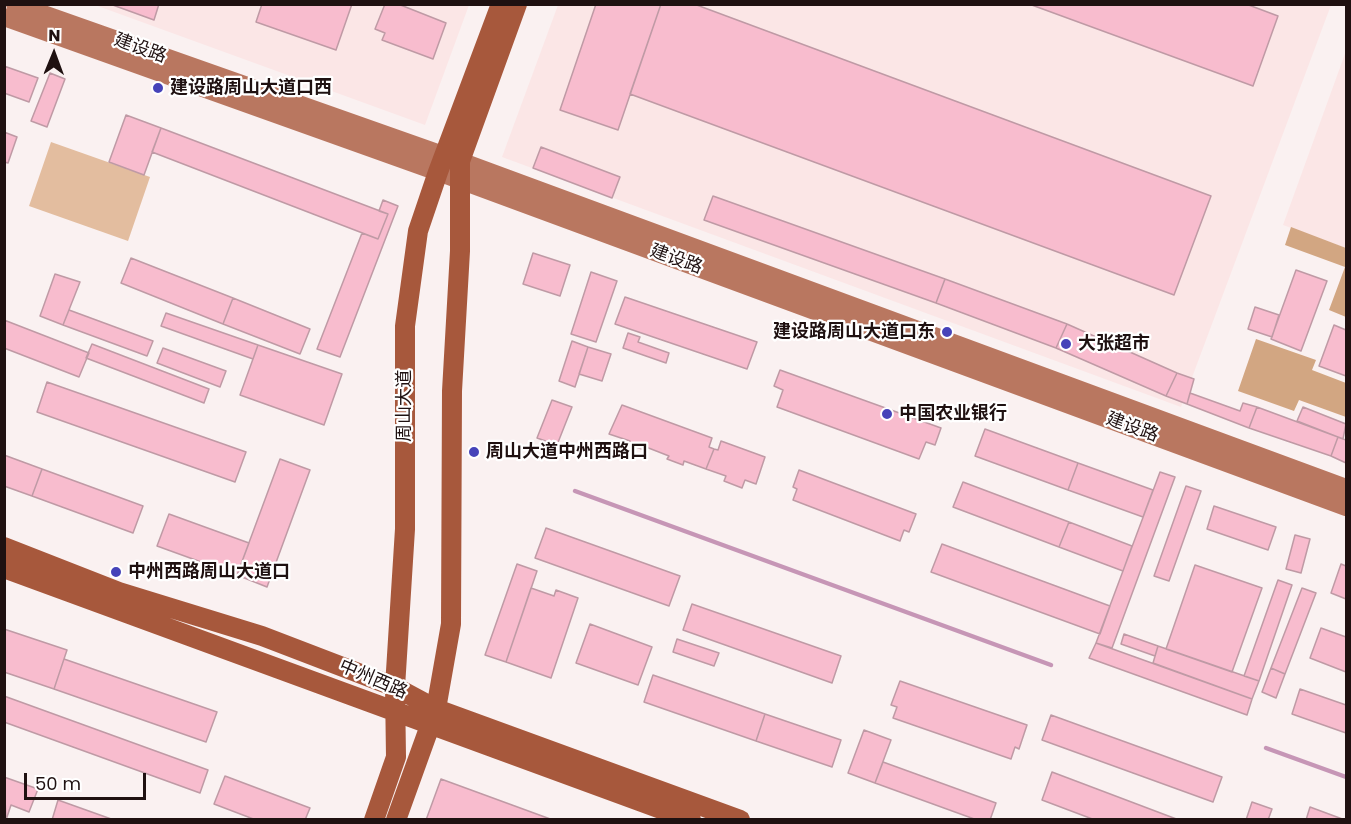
<!DOCTYPE html>
<meta charset="utf-8">
<style>
body{margin:0}
#map{position:relative;width:1351px;height:824px;overflow:hidden;background:#faf1f1;font-family:Poppins,sans-serif}
canvas{display:block}
.frame{position:absolute;inset:0;border:6px solid #1f1111;pointer-events:none}
.north{position:absolute;left:24px;top:24px;width:60px;height:60px;-webkit-text-stroke:4px #fff;paint-order:stroke;rotate:1deg;font-size:16px;font-weight:700;line-height:24px;text-align:center;color:#1f1111}
.north::after{content:'';display:block;margin:auto;width:21px;height:27px;background:#1f1111;clip-path:polygon(50% 0,100% 100%,50% 72%,0 100%)}
.scale{position:absolute;left:24px;top:773px;width:122px;height:27px;box-sizing:border-box;border:3px solid #1f1111;border-top:0;padding-left:8px;font-size:18px;line-height:21px;white-space:nowrap;color:#1f1111;-webkit-text-stroke:4px #fff;paint-order:stroke}
</style>
<div id="map">
<canvas width="1351" height="824"></canvas>
<div class="frame"></div>
<div class="north">N</div>
<div class="scale">50 m</div>
</div>
<script>
const c = document.querySelector('canvas').getContext('2d');
c.lineJoin = 'round';
function fill(path, color) {
  c.fillStyle = color;
  c.fill(path, 'evenodd');
}
function shape(rows) {
  const path = new Path2D();
  for (const r of rows) {
    path.moveTo(r[0], r[1]);
    for (let i = 2; i < r.length; i += 2) path.lineTo(r[i], r[i + 1]);
  }
  return path;
}
function stroke(path, color, width, dash) {
  c.strokeStyle = color;
  c.lineWidth = width;
  c.lineCap = dash ? 'butt' : 'round';
  c.setLineDash(dash || []);
  c.stroke(path);
}
function drawText(font, color, halo, rows, align = 'center') {
  c.font = font + ' Poppins,"Noto Sans SC",sans-serif';
  c.lineWidth = 4.5;
  c.setLineDash([]);
  c.textBaseline = 'middle';
  c.strokeStyle = halo;
  c.fillStyle = color;
  for (const [text, x, y, turn = 0] of rows) {
    c.save();
    c.translate(x, y);
    c.rotate((+turn || 0) * Math.PI / 180);
    c.textAlign = isNaN(turn) ? turn : align;
    if (halo) c.strokeText(text, 0, 0);
    c.fillText(text, 0, 0);
    c.restore();
  }
}
fill(shape([
 [95,5,469,5,425,125],
 [558,5,1331,5,1181,407,502,157],
 [1346,51,1346,248,1283,225]
]), '#fbe6e6');
fill(shape([
 [51,142,150,177,128,241,29,206]
]), '#e3bd9f');
fill(shape([
 [1291,227,1346,248,1346,317,1329,310,1345,267,1285,245],
 [1256,339,1316,360,1312,370,1346,383,1346,417,1299,400,1294,411,1238,391]
]), '#d2a682');
stroke(shape([
 [575,491,1051,665],
 [1266,748,1346,777]
]), '#c696b6', 4.5);
const building = shape([
 [110,4,159,4,154,20,110,4],
 [262,4,352,4,336,50,256,22,262,4],
 [385,4,398,4,446,23,433,59,382,40,385,33,375,29,385,4],
 [596,4,661,4,618,130,560,110,596,4],
 [661,4,694,4,1211,196,1174,295,630,94,661,4],
 [1029,4,1246,4,1278,16,1253,86,1029,4],
 [4,66,38,78,29,102,4,93,4,66],
 [50,73,65,79,47,127,31,121,50,73],
 [126,115,161,128,144,175,109,162,126,115],
 [161,128,388,214,378,239,152,152,161,128],
 [4,132,17,137,8,163,4,162,4,132],
 [541,147,620,177,612,198,533,168,541,147],
 [713,196,945,279,936,303,704,220,713,196],
 [383,200,398,206,340,357,317,349,362,233,378,239,388,214,379,211,383,200],
 [533,253,570,265,560,296,523,284,533,253],
 [131,258,233,298,223,324,121,283,131,258],
 [1296,270,1327,281,1301,351,1271,339,1296,270],
 [591,272,617,281,596,342,571,334,591,272],
 [55,274,80,282,63,325,40,316,55,274],
 [945,279,1067,324,1056,348,936,303,945,279],
 [625,297,757,342,747,369,615,324,625,297],
 [233,298,310,329,300,354,223,324,233,298],
 [1255,307,1279,315,1272,337,1248,329,1255,307],
 [69,310,153,341,147,356,63,325,69,310],
 [166,313,258,345,253,359,161,326,166,313],
 [4,320,89,353,79,377,4,348,4,320],
 [1067,324,1177,373,1166,396,1056,348,1067,324],
 [1334,325,1346,330,1346,376,1319,366,1334,325],
 [628,333,640,337,638,342,669,353,666,363,623,348,628,333],
 [572,341,588,347,575,387,559,381,572,341],
 [92,344,209,389,204,403,86,358,92,344],
 [258,345,342,374,324,425,240,395,258,345],
 [588,347,611,354,602,381,579,374,588,347],
 [163,348,226,371,220,387,157,363,163,348],
 [780,370,941,428,935,445,926,442,919,459,777,407,783,390,774,386,780,370],
 [1177,373,1194,379,1187,404,1166,396,1177,373],
 [47,382,246,452,235,482,37,412,47,382],
 [1190,393,1240,411,1243,403,1257,407,1249,428,1187,404,1190,393],
 [552,400,572,407,557,445,537,438,552,400],
 [622,405,712,438,709,447,714,449,706,469,684,461,683,465,667,459,669,456,646,447,645,450,629,445,630,441,609,434,622,405],
 [1257,407,1338,437,1331,456,1249,428,1257,407],
 [1303,407,1346,424,1343,439,1297,421,1303,407],
 [985,429,1078,463,1068,490,975,456,985,429],
 [1338,437,1346,440,1346,463,1331,456,1338,437],
 [721,441,765,457,756,484,745,480,742,488,724,481,726,476,706,469,714,449,718,450,721,441],
 [4,455,42,469,32,496,4,486,4,455],
 [280,459,310,470,267,587,237,575,280,459],
 [1078,463,1153,490,1143,517,1068,490,1078,463],
 [42,469,143,506,133,533,32,496,42,469],
 [799,470,916,514,909,532,904,530,900,541,793,500,797,489,793,487,799,470],
 [1160,472,1175,477,1112,648,1096,643,1160,472],
 [963,482,1069,522,1059,547,953,507,963,482],
 [1186,486,1201,491,1169,581,1154,576,1186,486],
 [1214,506,1276,527,1268,550,1207,529,1214,506],
 [169,514,249,543,237,575,157,546,169,514],
 [1069,522,1132,546,1123,571,1059,547,1069,522],
 [546,528,680,576,669,606,535,558,546,528],
 [1295,535,1310,539,1301,573,1286,569,1295,535],
 [942,544,1110,606,1100,634,931,572,942,544],
 [517,564,537,571,506,662,485,655,517,564],
 [1341,564,1346,566,1346,599,1331,593,1341,564],
 [1195,565,1262,588,1232,672,1166,649,1195,565],
 [1278,580,1292,585,1259,681,1244,676,1278,580],
 [531,588,554,596,556,590,578,598,551,678,506,662,531,588],
 [1302,588,1316,593,1285,674,1271,668,1302,588],
 [692,604,841,656,832,683,683,630,692,604],
 [590,624,652,647,638,685,576,663,590,624],
 [1321,628,1346,637,1346,672,1310,658,1321,628],
 [4,629,67,650,54,689,4,672,4,629],
 [1124,634,1158,646,1155,656,1121,644,1124,634],
 [677,639,719,653,714,666,673,652,677,639],
 [1096,643,1252,699,1247,715,1089,658,1096,643],
 [1158,646,1259,681,1252,699,1153,663,1158,646],
 [64,659,217,712,206,742,54,689,64,659],
 [1271,668,1285,674,1276,698,1262,692,1271,668],
 [653,675,765,714,756,741,644,702,653,675],
 [900,681,1027,725,1019,749,1015,747,1011,759,893,718,897,707,891,705,900,681],
 [1300,689,1346,705,1346,733,1292,714,1300,689],
 [4,696,208,770,200,793,4,722,4,696],
 [765,714,841,740,832,767,756,741,765,714],
 [1051,715,1222,777,1213,802,1042,740,1051,715],
 [864,730,891,740,875,783,848,773,864,730],
 [883,762,996,803,990,820,977,820,875,783,883,762],
 [1052,772,1179,820,1095,820,1042,800,1052,772],
 [225,776,310,808,305,820,256,820,214,804,225,776],
 [4,777,38,789,29,812,11,805,6,820,4,777],
 [441,779,553,820,426,820,441,779],
 [58,800,114,820,52,820,58,800],
 [1252,802,1272,809,1268,820,1246,820,1252,802],
 [1310,807,1345,820,1306,820,1310,807]
]);
fill(building, '#f8bcce');
stroke(building, '#bf9aa5', 1.5);
stroke(shape([
 [15,4,460,161,1346,488],
 [4,17,438,172,1346,507]
]), '#b97760', 18);
stroke(shape([
 [4,547,119,592,262,636,395,687,436,709,740,820],
 [4,568,691,820],
 [374,820,396,757,395,687,405,529,405,326,418,231,438,172,501,4],
 [396,820,436,709,451,624,452,391,460,251,460,161,517,4]
]), '#a7583c', 20);
for (const [x, y, r, color] of [
 [158,88,6,"#4643b9"],
 [947,332,6,"#4643b9"],
 [1066,344,6,"#4643b9"],
 [887,414,6,"#4643b9"],
 [474,452,6,"#4643b9"],
 [116,572,6,"#4643b9"]
]) {
  const dot = new Path2D();
  dot.arc(x, y, r, 0, 2 * Math.PI);
  c.fillStyle = color;
  c.fill(dot);
  stroke(dot, '#fff', 2);
}
drawText('18px', '#1f1111', '#fff', [
 ["建设路",140,49,20],
 ["建设路",676,260,20],
 ["周山大道",405,406,-90],
 ["建设路",1132,428,20],
 ["中州西路",373,680,23]
]);
drawText('bold 18px', '#1f1111', '#fff', [
 ["建设路周山大道口西",170,88],
 ["建设路周山大道口东",935,332,"right"],
 ["大张超市",1078,344],
 ["中国农业银行",899,414],
 ["周山大道中州西路口",486,452],
 ["中州西路周山大道口",128,572]
], 'left');
</script>
